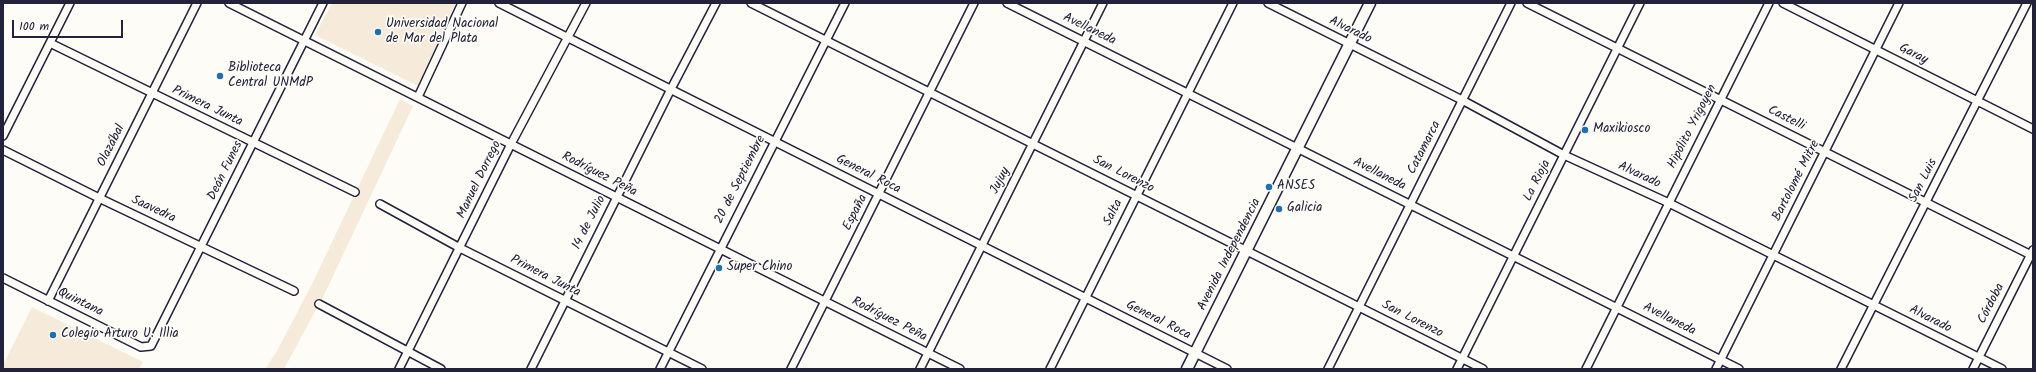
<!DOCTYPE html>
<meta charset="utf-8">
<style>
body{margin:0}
#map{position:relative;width:2036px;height:372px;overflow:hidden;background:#fdfcf7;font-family:Kalam,sans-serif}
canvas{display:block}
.frame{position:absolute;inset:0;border:4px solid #22223b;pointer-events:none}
.scale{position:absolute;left:12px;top:20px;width:111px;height:18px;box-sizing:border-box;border:2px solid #22223b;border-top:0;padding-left:5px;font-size:12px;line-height:14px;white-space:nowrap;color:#22223b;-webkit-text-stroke:3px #fdfcf7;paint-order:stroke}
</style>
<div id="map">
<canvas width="2036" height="372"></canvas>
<div class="frame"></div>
<div class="scale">100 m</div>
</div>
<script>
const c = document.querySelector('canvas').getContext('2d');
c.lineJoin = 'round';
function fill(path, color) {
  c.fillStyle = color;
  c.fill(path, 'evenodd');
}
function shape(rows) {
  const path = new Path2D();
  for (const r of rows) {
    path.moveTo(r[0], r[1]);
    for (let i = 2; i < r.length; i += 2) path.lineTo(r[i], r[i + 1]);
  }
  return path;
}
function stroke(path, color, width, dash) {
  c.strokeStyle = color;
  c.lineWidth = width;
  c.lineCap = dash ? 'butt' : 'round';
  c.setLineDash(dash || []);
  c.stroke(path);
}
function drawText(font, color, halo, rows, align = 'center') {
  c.font = font + ' Kalam,sans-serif';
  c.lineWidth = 3.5;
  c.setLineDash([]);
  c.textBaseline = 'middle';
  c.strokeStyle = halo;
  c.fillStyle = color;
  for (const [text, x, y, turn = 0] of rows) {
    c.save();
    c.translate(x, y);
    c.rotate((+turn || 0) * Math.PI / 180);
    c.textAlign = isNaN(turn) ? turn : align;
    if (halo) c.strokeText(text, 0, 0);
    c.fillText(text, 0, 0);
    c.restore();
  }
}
fill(shape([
 [332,3,456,3,418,86,315,35],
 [400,99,413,106,326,291,284,369,265,369,277,351,312,284],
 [32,307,143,362,139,369,3,369,3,365]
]), '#f6ebda');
const minor = shape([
 [229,3,960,369],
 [499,3,1227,369],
 [751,3,1483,369],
 [1007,3,1739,369],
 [1268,3,1462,100,1564,155,1669,203,2002,369],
 [1527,3,2033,256],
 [1783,3,2033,129],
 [50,43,355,192],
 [418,97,462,3],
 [3,136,70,3],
 [3,150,99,198,294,291],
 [380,204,460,248,702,369],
 [3,278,141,347,151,346,323,3],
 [48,301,197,3],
 [319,304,441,369],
 [399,369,511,144,586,3],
 [531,369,671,89,716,3],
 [660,369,845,3],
 [791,369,974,3],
 [920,369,1103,3],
 [1050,369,1233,3],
 [1328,369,1511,3],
 [1457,369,1640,3],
 [1586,369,1769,3],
 [1716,369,1899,3],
 [1841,369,2027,3],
 [1973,369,2033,250]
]);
const primary = shape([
 [1187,369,1370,3]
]);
stroke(minor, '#22223b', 10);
stroke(primary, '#22223b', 13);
stroke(minor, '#fdfcf7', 7);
stroke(primary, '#fdfcf7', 10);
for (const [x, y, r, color] of [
 [378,32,4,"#1f6fb2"],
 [220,76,4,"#1f6fb2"],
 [1585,130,4,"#1f6fb2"],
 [1269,187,4,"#1f6fb2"],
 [1279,209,4,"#1f6fb2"],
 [719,268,4,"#1f6fb2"],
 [53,335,4,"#1f6fb2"]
]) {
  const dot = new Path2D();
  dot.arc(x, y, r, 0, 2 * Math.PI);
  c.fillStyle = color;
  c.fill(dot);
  stroke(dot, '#fdfcf7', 1.5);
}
drawText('13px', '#22223b', '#fdfcf7', [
 ["Universidad Nacional",386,25],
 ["de Mar del Plata",386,40],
 ["Biblioteca",228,69],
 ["Central UNMdP",228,84],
 ["Maxikiosco",1593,130],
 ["ANSES",1277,187],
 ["Galicia",1287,209],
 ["Super Chino",727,268],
 ["Colegio Arturo U. Illia",61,335]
], 'left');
drawText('13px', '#22223b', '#fdfcf7', [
 ["Avellaneda",1089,30,26],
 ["Alvarado",1350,31,26],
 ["Garay",1913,55,27],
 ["Primera Junta",207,107,26],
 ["Castelli",1786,119,27],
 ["Hipólito Yrigoyen",1693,127,-63],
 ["Olazábal",112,146,-63],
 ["Catamarca",1425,148,-63],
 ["Deán Funes",226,171,-64],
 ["Rodríguez Peña",599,175,27],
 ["General Roca",868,175,27],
 ["San Lorenzo",1123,175,27],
 ["Avellaneda",1379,175,27],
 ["Alvarado",1639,176,25],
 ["Manuel Dorrego",480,180,-64],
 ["20 de Septiembre",741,180,-63],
 ["Jujuy",1001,181,-63],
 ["La Rioja",1538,181,-63],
 ["Bartolomé Mitre",1797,181,-63],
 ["San Luis",1924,181,-63],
 ["Saavedra",153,210,25],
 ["España",856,213,-63],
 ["Salta",1114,213,-63],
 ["14 de Julio",590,223,-63],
 ["Avenida Independencia",1230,255,-63],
 ["Primera Junta",545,277,27],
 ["Quintana",80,303,26],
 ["Córdoba",1992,304,-63],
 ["Rodríguez Peña",889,320,27],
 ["San Lorenzo",1412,320,27],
 ["Avellaneda",1669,320,27],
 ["Alvarado",1930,320,27],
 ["General Roca",1158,321,27]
]);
</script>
